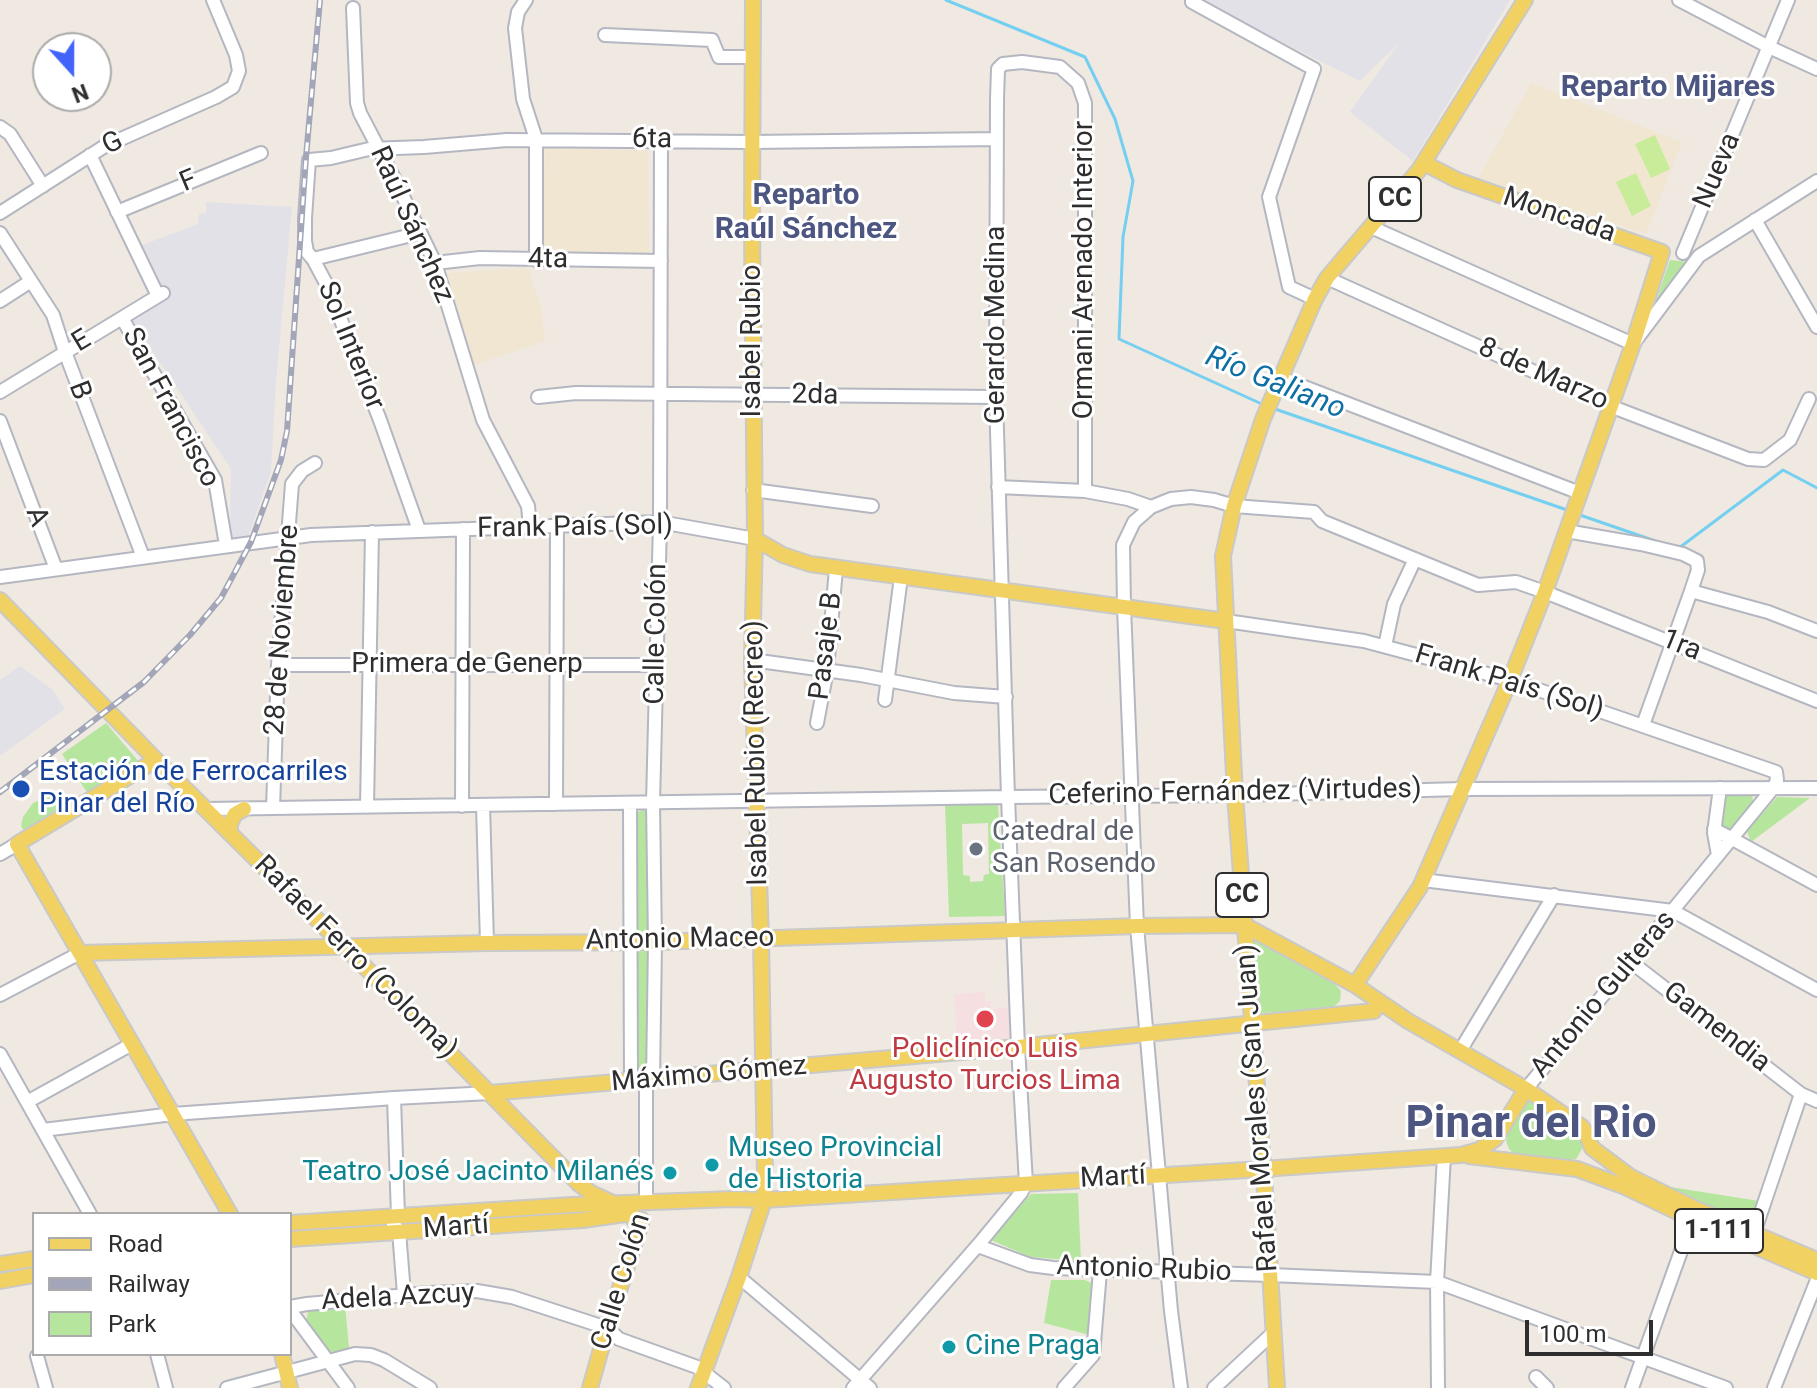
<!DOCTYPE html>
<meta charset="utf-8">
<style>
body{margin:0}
#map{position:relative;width:1817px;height:1388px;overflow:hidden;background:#efe9e1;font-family:Roboto,sans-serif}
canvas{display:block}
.legend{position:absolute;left:32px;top:1212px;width:260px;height:144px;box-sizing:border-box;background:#fff;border:2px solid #ababab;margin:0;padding:10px 14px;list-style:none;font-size:24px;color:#2e2e2e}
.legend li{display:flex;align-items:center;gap:16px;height:40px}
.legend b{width:40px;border:2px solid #ababab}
.north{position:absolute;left:32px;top:32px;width:80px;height:80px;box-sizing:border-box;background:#fff;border:2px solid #ababab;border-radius:50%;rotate:159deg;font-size:22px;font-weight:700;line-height:32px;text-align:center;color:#2e2e2e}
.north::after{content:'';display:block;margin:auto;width:28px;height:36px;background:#4264fb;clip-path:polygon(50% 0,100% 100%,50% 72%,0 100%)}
.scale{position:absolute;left:1525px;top:1320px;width:128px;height:36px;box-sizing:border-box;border:4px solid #2e2e2e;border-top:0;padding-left:10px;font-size:24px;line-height:28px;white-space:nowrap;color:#2e2e2e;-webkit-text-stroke:6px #fff;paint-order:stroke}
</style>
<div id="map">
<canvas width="1817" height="1388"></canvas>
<ul class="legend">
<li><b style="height:10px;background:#f2d163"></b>Road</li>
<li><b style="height:10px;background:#a3a6b8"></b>Railway</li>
<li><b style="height:22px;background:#b6e59e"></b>Park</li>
</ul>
<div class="north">N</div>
<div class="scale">100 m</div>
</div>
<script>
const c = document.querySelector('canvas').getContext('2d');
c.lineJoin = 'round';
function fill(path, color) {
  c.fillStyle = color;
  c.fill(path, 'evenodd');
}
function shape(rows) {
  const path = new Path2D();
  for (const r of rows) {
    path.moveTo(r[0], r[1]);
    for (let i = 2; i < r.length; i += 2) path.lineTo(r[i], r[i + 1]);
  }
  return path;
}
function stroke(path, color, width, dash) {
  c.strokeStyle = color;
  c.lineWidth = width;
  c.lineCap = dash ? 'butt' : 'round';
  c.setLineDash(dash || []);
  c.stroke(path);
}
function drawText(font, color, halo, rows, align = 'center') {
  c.font = font + ' Roboto,sans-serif';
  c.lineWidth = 6;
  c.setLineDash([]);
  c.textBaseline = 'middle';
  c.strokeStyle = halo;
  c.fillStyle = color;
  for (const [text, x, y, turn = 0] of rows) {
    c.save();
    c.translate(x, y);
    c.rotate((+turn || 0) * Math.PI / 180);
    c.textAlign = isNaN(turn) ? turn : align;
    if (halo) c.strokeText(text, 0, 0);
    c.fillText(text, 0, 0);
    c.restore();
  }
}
fill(shape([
 [1198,0,1510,0,1413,161,1350,112,1399,43,1360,81],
 [206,202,292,207,276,382,271,471,248,537,230,538,231,469,131,319,167,296,142,245,198,224,199,214,206,213],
 [20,666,53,690,65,709,0,756,0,680]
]), '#e3e1e8');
fill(shape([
 [1531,83,1682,142,1646,234,1478,179],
 [545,149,648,150,649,258,543,252],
 [529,268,533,285,541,306,545,341,474,365,447,273]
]), '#f0e6d1');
fill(shape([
 [985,992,985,1001,991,1002,991,1009,1013,1008,1015,1038,957,1041,954,994]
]), '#f5dfe0');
fill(shape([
 [1670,260,1688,262,1655,304],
 [106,723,139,762,88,794,62,754],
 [1726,792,1752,794,1753,802,1731,835,1720,829],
 [49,796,62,798,71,806,26,834,21,826,23,817,33,803],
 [1777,797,1810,798,1751,842,1747,831],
 [945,804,998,805,1005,916,949,917],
 [988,823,989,874,984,875,983,881,970,882,970,876,963,875,962,824],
 [643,810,647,811,651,816,649,929,646,934,640,935,636,933,634,816,638,812],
 [1254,937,1333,982,1341,991,1340,1001,1331,1009,1259,1013],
 [644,948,647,948,650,953,649,1069,645,1073,639,1074,634,1069,636,954],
 [1528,1100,1534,1100,1584,1137,1585,1142,1582,1149,1576,1159,1569,1160,1515,1155,1509,1149,1506,1141,1510,1124,1522,1104],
 [1664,1186,1759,1201,1755,1215,1751,1222,1744,1226],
 [1078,1193,1081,1261,1030,1257,991,1240,1031,1194],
 [1051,1280,1085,1280,1093,1284,1090,1335,1044,1323],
 [345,1305,349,1348,333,1352,325,1350,306,1323,308,1311,315,1306]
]), '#b6e59e');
fill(shape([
 [1655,135,1670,169,1651,178,1635,144],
 [1636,173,1651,206,1632,216,1616,182]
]), '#c9ec9a');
stroke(shape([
 [946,0,1085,57,1115,119,1133,181,1123,237,1119,339,1264,405],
 [1275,409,1570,511],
 [1577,514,1664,544],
 [1679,548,1783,470,1817,488]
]), '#75cff0', 3);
const minor = shape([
 [526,0,518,12,515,28,523,99,536,139,536,260],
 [1192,0,1192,2,1314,69,1269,197,1289,287,1315,299],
 [1679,0,1769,47,1817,69],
 [353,8,357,103,360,113,395,180,435,263,483,420,528,506,530,527],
 [605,35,712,40,719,57,753,57],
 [0,127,10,134,43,186],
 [90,155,158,296],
 [117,212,261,153],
 [0,213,105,146,216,97,233,87,239,71,236,55,213,0],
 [1755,220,1817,327],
 [1371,227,1633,344,1699,256,1817,181],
 [0,233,53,315,65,352,143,557],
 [1683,253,1788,0],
 [313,259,420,233],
 [435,263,480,258,661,261],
 [1327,278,1610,406,1748,459,1764,460,1790,440,1809,399],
 [0,301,31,281],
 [122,318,215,480,226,545],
 [1281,378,1580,493],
 [0,392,163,293],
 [538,397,576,393,996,397],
 [0,421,56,569],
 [998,487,1085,491,1128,499,1151,507,1171,499,1191,497,1214,500,1234,506,1314,512,1322,521,1478,585,1516,582,1545,592,1817,701],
 [753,490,872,506],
 [1151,507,1134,522,1123,545,1124,607,1137,926,1171,1311,1181,1388],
 [419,530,380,420,328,287,313,259,307,252,305,241,305,218,309,160,331,158,369,149,424,147,507,140,752,142,997,139],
 [1566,531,1641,544,1683,554,1697,561,1698,570,1691,591,1643,725],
 [0,577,311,535,660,522,755,539],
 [1691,591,1768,612,1817,631],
 [1226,621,1364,641,1510,680,1776,772,1777,780,1774,787,1526,1089],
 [1385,646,1394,604,1415,559],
 [752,660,861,675,954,693,1006,697],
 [278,665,656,665],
 [885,700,901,577],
 [817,723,827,670,836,569],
 [630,803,631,1082],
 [556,804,557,525],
 [483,805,487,943],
 [462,806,463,529],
 [367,807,372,532],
 [273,808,278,665,292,484,302,471,315,463],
 [206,809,1008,797,1235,795,1463,789,1817,788],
 [1714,829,1817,885],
 [0,854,17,844],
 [1718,855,1714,833,1720,788],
 [1423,880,1673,911,1817,990],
 [1631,962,1801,1094,1817,1101],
 [0,995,80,953],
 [1460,1051,1554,895],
 [0,1054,90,1214],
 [653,1079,655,942,653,803,660,522,661,140],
 [646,1080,646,1202],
 [394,1098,398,1216,393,1224,399,1231,404,1294],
 [27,1102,132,1044],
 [43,1130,173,1114,394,1098,490,1093],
 [1751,1242,1801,1094],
 [978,1246,1030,1265,1053,1268,1270,1275,1437,1282,1726,1388],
 [739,1277,870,1388],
 [290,1307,307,1304,429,1293,477,1291,512,1297,607,1328,619,1339,697,1367,724,1388],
 [290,1310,348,1388],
 [157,1354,166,1388],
 [37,1356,46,1388],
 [1536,1377,1547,1388],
 [227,1388,355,1354,371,1355,384,1360,430,1388],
 [853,1388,979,1244,1021,1193,1026,1183,1018,1047,1008,797,996,397,997,99,998,69,1003,64,1022,62,1060,67,1078,83,1085,103,1085,491],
 [1064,1388,1093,1355,1100,1271],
 [1214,1388,1274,1332],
 [1438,1388,1437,1282,1444,1156],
 [1632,1388,1695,1212],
 [1774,1388,1817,1280]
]);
const major = shape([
 [755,539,783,555,810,564,1226,621],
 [0,600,156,760,365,967,578,1183,591,1193,615,1204,630,1214,639,1227],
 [156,760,17,844,230,1214],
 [230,833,230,824,235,814,244,809],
 [80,953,487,943,655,942,1137,926,1244,925,1355,985,1408,1021,1526,1089,1582,1127,1587,1135,1592,1148,1631,1177,1696,1209,1817,1260],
 [1355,985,1420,887,1510,680,1545,592,1633,344,1662,252,1457,180,1424,163],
 [490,1093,1018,1047,1374,1011],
 [1469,1156,1577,1169,1623,1186,1692,1219,1817,1273],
 [290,1223,572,1205,733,1199,764,1200,1263,1169,1461,1155,1479,1150,1495,1139,1526,1089],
 [290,1239,583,1220,632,1213],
 [0,1264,34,1259],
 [0,1281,34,1275],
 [282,1354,290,1388],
 [590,1388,607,1328,642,1220],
 [698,1388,739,1277,764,1200,765,1174,761,939,752,660,755,539,752,225,753,0],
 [1277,1388,1266,1205,1235,795,1223,556,1234,506,1263,419,1315,299,1327,278,1419,170,1525,0]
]);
stroke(minor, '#b4b7c1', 16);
stroke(major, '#c9c9c9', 18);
stroke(minor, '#fff', 12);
stroke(major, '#f2d163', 14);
const rail = shape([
 [0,792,144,682,190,635,221,598,251,542,281,460,287,431,306,157,320,0]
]);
stroke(rail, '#a3a6b8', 6);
stroke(rail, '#fff', 3, [9]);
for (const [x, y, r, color] of [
 [21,789,10,"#1a4fb4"],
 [976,849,8,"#6b7280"],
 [985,1019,10,"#e0444e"],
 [712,1165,8,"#0f9aa8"],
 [670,1173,8,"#0f9aa8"],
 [949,1347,8,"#0f9aa8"]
]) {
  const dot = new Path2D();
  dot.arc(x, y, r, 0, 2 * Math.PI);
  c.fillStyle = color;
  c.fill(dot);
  stroke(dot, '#fff', 3);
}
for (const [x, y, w] of [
 [1395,199,52],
 [1242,895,52],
 [1719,1231,88]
]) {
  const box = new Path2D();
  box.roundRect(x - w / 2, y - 22, w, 44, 6);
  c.fillStyle = '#fff';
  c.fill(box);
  stroke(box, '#2e2e2e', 2);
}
drawText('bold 26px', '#2e2e2e', null, [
 ["CC",1395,199],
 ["CC",1242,895],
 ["1-111",1719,1231]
]);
drawText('28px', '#2e2e2e', '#fff', [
 ["6ta",652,140,1],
 ["G",113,144,-26],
 ["Nueva",1718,171,-67],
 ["F",189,182,-23],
 ["Moncada",1559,216,19],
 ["Raúl Sánchez",411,225,66],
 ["4ta",548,260,1],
 ["Ormani Arenado Interior",1085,270,-90],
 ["Gerardo Medina",997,325,-90],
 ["Isabel Rubio",753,341,-90],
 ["E",82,342,-31],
 ["Sol Interior",350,346,68],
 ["8 de Marzo",1543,375,24],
 ["B",79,391,69],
 ["2da",815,396,1],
 ["San Francisco",170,408,62],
 ["A",36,517,69],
 ["Frank País (Sol)",575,528,-1],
 ["28 de Noviembre",283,630,-86],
 ["Calle Colón",657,634,-89],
 ["Pasaje B",827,646,-83],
 ["1ra",1681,646,22],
 ["Primera de Generp",467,665],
 ["Frank País (Sol)",1509,683,17],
 ["Isabel Rubio (Recreo)",757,753,-91],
 ["Ceferino Fernández (Virtudes)",1235,793,-1],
 ["Antonio Maceo",680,940,-1],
 ["Rafael Ferro (Coloma)",355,958,45],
 ["Antonio Gulteras",1604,995,-50],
 ["Gamendia",1716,1028,38],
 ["Máximo Gómez",709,1075,-5],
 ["Rafael Morales (San Juan)",1258,1108,-94],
 ["Martí",1113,1178,-3],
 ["Martí",456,1228,-4],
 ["Antonio Rubio",1144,1270,2],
 ["Calle Colón",622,1282,-73],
 ["Adela Azcuy",398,1298,-3]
]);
drawText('28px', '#164399', '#fff', [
 ["Estación de Ferrocarriles",39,773],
 ["Pinar del Río",39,805]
], 'left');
drawText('28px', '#5b616d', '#fff', [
 ["Catedral de",992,833],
 ["San Rosendo",992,865]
], 'left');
drawText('28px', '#be3a42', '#fff', [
 ["Policlínico Luis",985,1050],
 ["Augusto Turcios Lima",985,1082]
]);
drawText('28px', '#0d838f', '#fff', [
 ["Museo Provincial",728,1149],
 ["de Historia",728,1181],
 ["Teatro José Jacinto Milanés",654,1173,"right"],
 ["Cine Praga",965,1347]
], 'left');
drawText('bold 30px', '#4d5680', '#fff', [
 ["Reparto Mijares",1668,88],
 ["Reparto",806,196],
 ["Raúl Sánchez",806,230]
]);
drawText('italic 30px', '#0d6fa3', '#fff', [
 ["Río Galiano",1275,384,22]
]);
drawText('bold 44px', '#4d5680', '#fff', [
 ["Pinar del Rio",1531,1126]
]);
</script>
